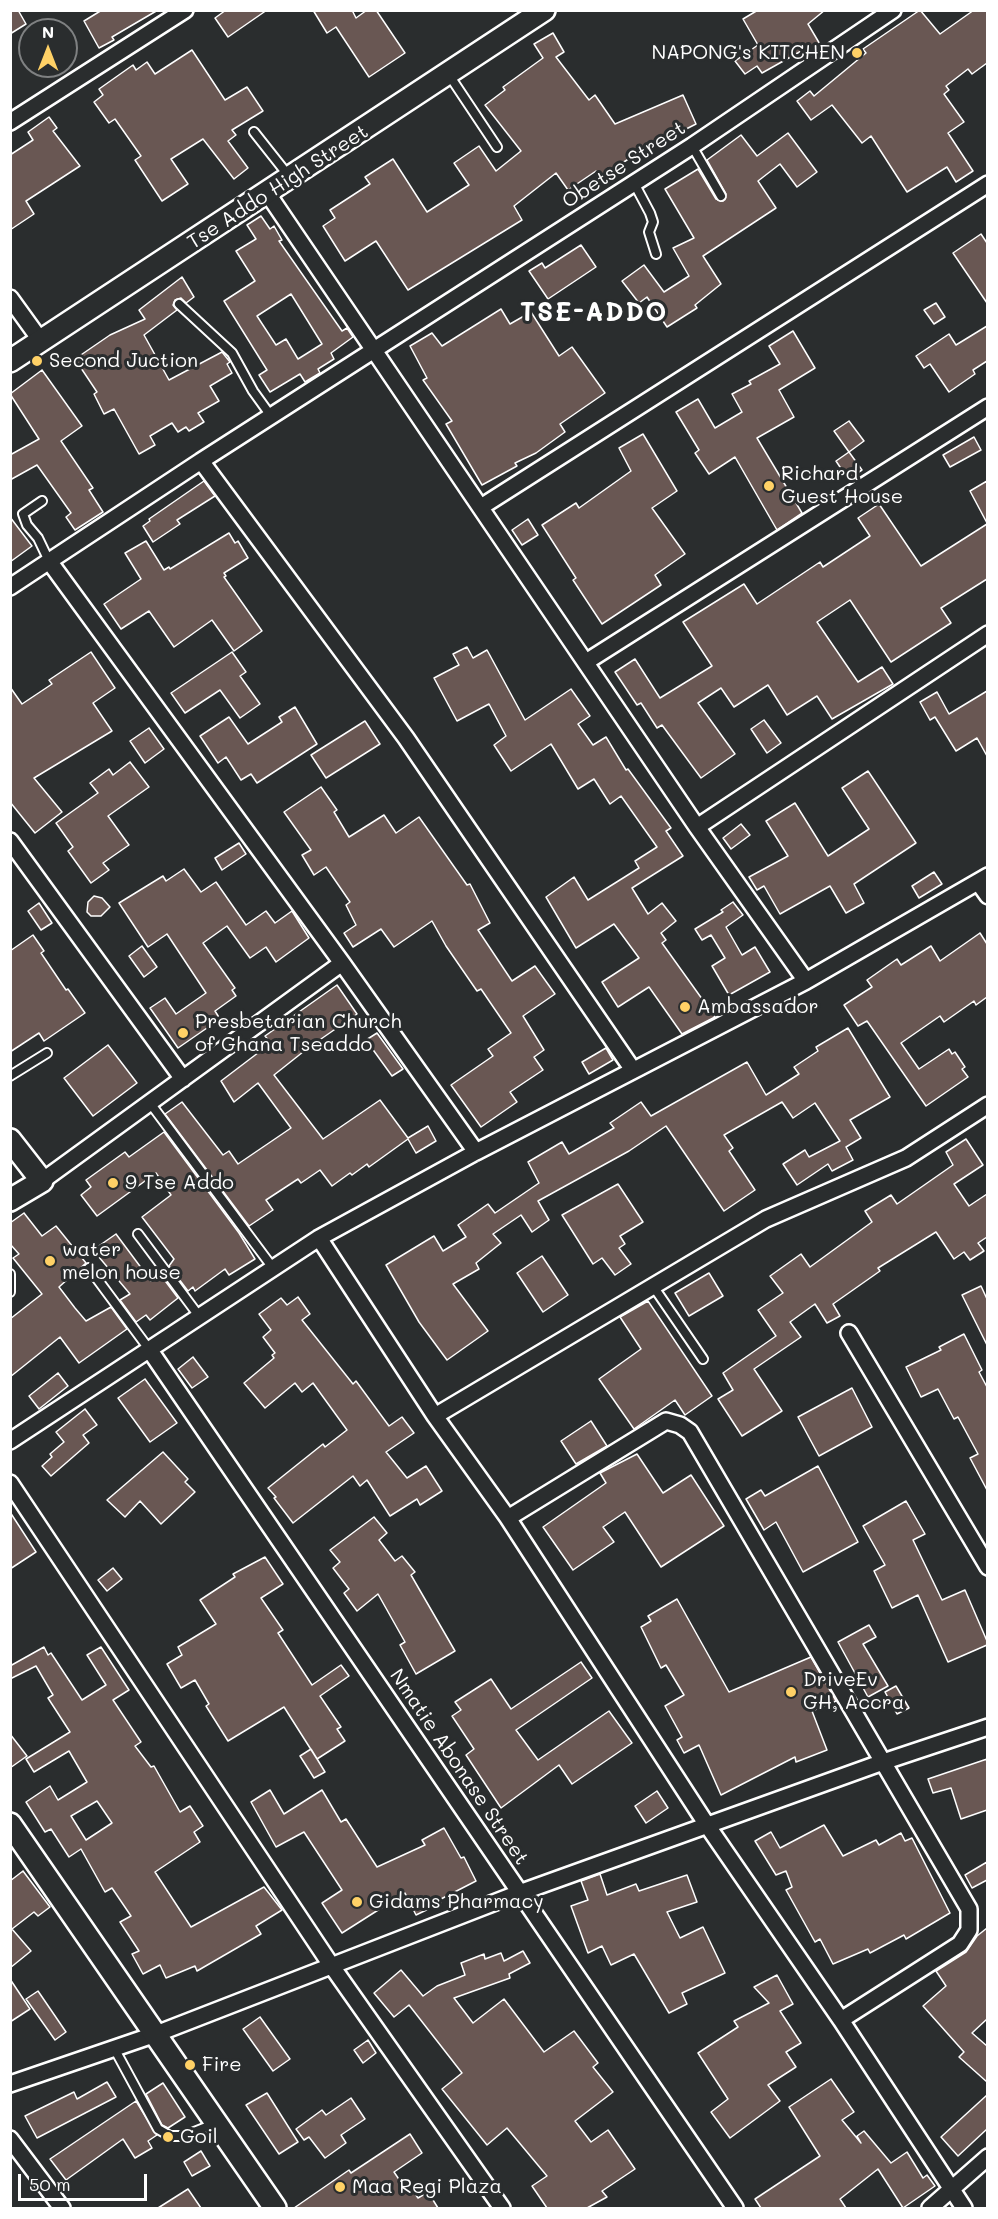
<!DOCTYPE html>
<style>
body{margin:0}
#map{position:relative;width:998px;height:2219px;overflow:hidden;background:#2a2d2e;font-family:Mali,sans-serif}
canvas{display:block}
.frame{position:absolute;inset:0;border:12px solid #fff;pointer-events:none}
.north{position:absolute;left:18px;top:18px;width:60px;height:60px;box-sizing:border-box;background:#2a2d2e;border:2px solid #7f8182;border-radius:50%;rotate:0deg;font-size:16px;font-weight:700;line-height:24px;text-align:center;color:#fff}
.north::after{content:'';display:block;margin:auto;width:21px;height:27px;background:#ffd166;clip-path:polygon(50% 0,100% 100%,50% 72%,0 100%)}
.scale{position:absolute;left:18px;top:2174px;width:129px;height:27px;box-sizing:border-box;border:3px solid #fff;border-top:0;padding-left:8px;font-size:18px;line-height:21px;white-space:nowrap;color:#fff;-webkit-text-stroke:4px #2a2d2e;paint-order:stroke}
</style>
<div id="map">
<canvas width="998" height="2219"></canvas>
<div class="frame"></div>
<div class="north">N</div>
<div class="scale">50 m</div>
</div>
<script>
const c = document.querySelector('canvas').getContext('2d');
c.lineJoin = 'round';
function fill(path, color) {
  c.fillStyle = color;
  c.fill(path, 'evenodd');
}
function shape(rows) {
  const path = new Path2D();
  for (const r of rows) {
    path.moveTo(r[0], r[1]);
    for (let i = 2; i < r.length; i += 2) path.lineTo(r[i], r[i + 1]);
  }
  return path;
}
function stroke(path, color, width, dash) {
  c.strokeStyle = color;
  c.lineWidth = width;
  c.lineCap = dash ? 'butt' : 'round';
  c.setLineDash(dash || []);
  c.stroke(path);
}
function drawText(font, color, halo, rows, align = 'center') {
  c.font = font + ' Mali,sans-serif';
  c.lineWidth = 6;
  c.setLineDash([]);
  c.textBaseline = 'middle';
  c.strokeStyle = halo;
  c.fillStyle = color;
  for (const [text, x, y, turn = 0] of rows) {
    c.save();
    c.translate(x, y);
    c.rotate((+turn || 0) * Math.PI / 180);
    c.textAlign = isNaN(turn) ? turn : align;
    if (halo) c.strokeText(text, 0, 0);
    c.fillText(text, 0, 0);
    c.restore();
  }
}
const building = shape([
 [10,10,18,10,26,24,10,34,10,10],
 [102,10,158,10,112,37,114,40,99,48,84,21,102,10],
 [226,10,267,10,228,37,215,18,226,10],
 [313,10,352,10,356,18,367,10,376,10,405,53,369,77,336,27,327,33,313,10],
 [758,10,825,10,808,24,821,46,806,55,803,50,762,73,757,66,745,74,735,61,758,45,743,19,758,10],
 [920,10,940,34,974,10,987,10,987,63,972,74,968,69,946,86,949,90,944,94,964,122,948,133,973,171,956,182,947,167,907,192,871,136,862,143,832,105,811,120,797,101,810,91,814,96,866,53,863,49,920,10],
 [553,33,564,52,556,57,589,100,595,95,615,124,683,95,696,124,633,156,601,177,596,171,568,190,556,173,514,206,522,220,408,290,376,241,345,261,323,226,335,218,330,210,370,184,365,177,393,159,427,212,469,185,454,163,479,146,496,171,521,151,485,105,505,90,503,87,543,58,534,44,553,33],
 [192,50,225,100,247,87,263,111,232,130,236,135,228,141,248,168,234,179,203,139,171,159,188,184,162,201,135,160,141,156,115,119,109,123,94,102,103,95,99,89,133,65,136,70,147,62,155,74,192,50],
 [49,117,57,128,53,131,80,166,26,201,34,214,10,230,10,155,33,140,28,132,49,117],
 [788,133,817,172,797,187,780,164,758,181,776,208,703,256,721,284,695,305,697,308,667,327,647,297,639,303,622,281,644,265,664,292,689,276,673,248,694,238,665,189,698,169,716,199,723,201,726,194,707,160,741,135,757,156,788,133],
 [261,216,270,229,274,226,282,240,279,241,342,331,347,328,353,337,331,353,334,359,318,369,320,373,305,382,300,374,270,392,259,375,267,370,224,301,255,281,236,251,256,239,247,225,261,216],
 [291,294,322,344,298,359,286,339,276,345,257,316,291,294],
 [981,234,987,243,987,303,953,253,981,234],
 [581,245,596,267,548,299,529,271,542,263,545,268,581,245],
 [182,277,194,297,186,303,181,298,175,300,173,305,177,310,144,335,169,380,222,352,230,362,227,364,232,373,210,386,219,401,198,413,204,422,189,431,186,427,178,432,172,423,150,436,155,445,139,454,114,409,104,414,94,394,97,392,75,359,110,335,145,319,139,310,182,277],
 [936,303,945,317,934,324,924,310,936,303],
 [501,309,510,324,531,312,559,356,572,347,605,393,560,424,565,432,536,453,515,463,517,466,482,485,446,424,452,421,423,380,427,378,410,346,432,333,442,346,501,309],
 [987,326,987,361,973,370,975,374,949,392,930,364,924,368,916,356,949,334,956,345,987,326],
 [793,331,815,368,779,390,794,417,757,438,802,513,777,530,735,457,709,474,695,453,699,450,676,412,698,399,715,428,742,412,732,394,751,384,749,381,780,364,769,346,793,331],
 [42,370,82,426,61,441,93,488,89,490,103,512,75,530,66,517,71,513,37,465,10,480,10,455,39,439,10,394,42,370],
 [849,421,864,441,849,452,834,431,849,421],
 [643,434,677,491,652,508,685,554,655,575,661,585,602,624,573,580,576,578,542,525,576,503,579,508,631,471,619,448,643,434],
 [974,437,981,450,950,467,943,455,974,437],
 [849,452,862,470,848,479,836,461,849,452],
 [204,481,215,496,177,520,180,524,153,542,143,526,150,521,149,519,204,481],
 [987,481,987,523,970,491,987,481],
 [879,504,921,566,987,524,987,579,941,608,951,623,891,662,850,600,817,622,858,682,882,667,893,684,832,719,817,696,787,715,768,685,734,707,721,688,698,703,735,754,701,778,662,725,657,728,641,703,637,705,615,672,635,659,660,698,712,666,683,622,744,584,757,604,820,562,823,567,870,536,858,518,879,504],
 [10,517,32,546,10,562,10,517],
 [528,519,538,535,522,545,512,530,528,519],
 [229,533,235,543,238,541,248,558,224,573,226,576,224,577,262,631,234,651,212,620,174,647,149,611,121,629,104,604,141,579,125,553,146,541,164,570,169,567,170,569,229,533],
 [467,647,473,658,487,650,525,720,571,689,590,716,578,724,593,745,606,737,626,770,628,769,671,828,666,831,683,856,632,888,648,914,662,903,676,921,661,933,666,940,662,943,715,1017,682,1034,649,987,618,1007,602,982,639,958,614,924,576,948,546,897,574,877,588,900,639,868,635,861,657,847,621,796,610,804,594,779,578,789,551,744,511,771,494,745,506,736,489,704,457,721,434,678,459,665,453,654,467,647],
 [91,652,115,688,93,703,112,731,34,778,62,812,35,833,10,802,10,687,22,704,52,684,49,680,91,652],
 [232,652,246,672,240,676,260,704,240,718,220,690,185,713,171,693,232,652],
 [987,691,987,756,977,738,956,751,935,717,930,720,920,702,937,692,949,714,987,691],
 [295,707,317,744,257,783,251,774,241,780,226,757,218,763,200,736,229,717,248,744,282,722,279,717,295,707],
 [764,720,781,743,767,753,751,729,764,720],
 [365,721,380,744,326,778,311,755,365,721],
 [149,728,164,749,145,763,130,741,149,728],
 [130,762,149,787,108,816,129,845,103,863,109,870,91,883,68,851,73,847,56,823,98,793,90,783,109,769,113,775,130,762],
 [868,771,916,843,854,884,864,903,846,913,830,886,780,914,764,886,757,890,749,877,788,856,766,821,795,803,828,856,869,829,842,788,868,771],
 [321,787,337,810,334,812,349,837,384,815,396,833,419,817,467,885,470,884,490,923,478,930,512,981,535,966,555,994,523,1016,544,1050,534,1057,543,1070,510,1092,517,1102,481,1127,451,1085,493,1056,488,1049,511,1033,481,989,477,991,446,946,432,921,394,947,381,929,353,947,344,933,356,925,346,905,350,902,326,867,314,875,302,855,311,850,284,812,321,787],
 [741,824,750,835,731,849,723,838,741,824],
 [239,843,246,854,222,870,215,858,239,843],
 [184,869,201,892,216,882,246,925,266,911,275,923,292,911,309,938,276,962,266,947,250,958,227,926,203,943,235,988,232,990,236,996,215,1011,220,1019,178,1048,150,1008,165,998,176,1014,206,993,167,934,148,947,119,903,163,876,166,881,184,869],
 [934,872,942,884,919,898,912,886,934,872],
 [94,896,102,898,110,907,101,916,91,916,87,912,88,902,94,896],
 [733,902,743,915,726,927,742,955,755,947,770,972,729,995,712,966,725,958,711,935,702,940,695,929,723,912,721,910,733,902],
 [39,903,52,923,41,930,28,911,39,903],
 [980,933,987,944,987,997,976,1005,974,1001,944,1022,940,1016,901,1043,919,1069,949,1049,952,1054,955,1052,965,1067,962,1069,968,1077,926,1106,867,1021,858,1026,844,1005,872,987,867,980,897,959,901,965,931,946,940,961,980,933],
 [33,935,44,951,41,953,66,990,68,989,85,1013,44,1041,39,1033,10,1052,10,951,33,935],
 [142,946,157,967,144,977,129,956,142,946],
 [337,985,357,1014,308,1048,274,1075,323,1139,380,1100,408,1138,428,1126,436,1141,416,1153,408,1139,369,1167,367,1164,352,1175,350,1173,332,1186,320,1170,301,1183,298,1179,266,1200,273,1210,249,1226,165,1114,182,1102,223,1155,229,1151,238,1164,291,1128,258,1083,234,1102,221,1081,271,1043,265,1036,337,985],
 [848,1028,890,1097,850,1120,861,1138,846,1147,853,1160,832,1171,828,1164,797,1185,783,1164,805,1150,809,1157,840,1141,815,1103,793,1118,782,1102,724,1135,733,1148,729,1151,755,1190,724,1211,666,1126,629,1151,538,1201,549,1220,532,1232,521,1215,493,1234,501,1243,476,1263,479,1269,453,1284,488,1331,447,1360,419,1322,386,1265,434,1236,443,1251,466,1237,458,1225,488,1204,495,1213,539,1183,528,1162,562,1142,569,1154,614,1128,610,1123,641,1102,651,1116,747,1062,766,1095,799,1074,794,1067,818,1051,816,1047,848,1028],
 [377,1033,403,1069,392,1076,366,1040,377,1033],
 [108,1045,137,1083,93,1116,64,1078,108,1045],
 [606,1048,613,1060,589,1074,582,1062,606,1048],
 [164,1132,239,1233,255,1259,229,1275,225,1269,195,1291,193,1287,188,1291,169,1266,174,1259,142,1217,171,1195,156,1173,97,1216,81,1195,91,1187,86,1180,125,1152,129,1157,164,1132],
 [966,1139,983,1165,954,1184,969,1206,987,1194,987,1237,978,1243,984,1251,970,1260,964,1252,954,1259,936,1232,878,1268,880,1271,833,1304,840,1316,827,1323,815,1304,790,1322,801,1337,754,1369,782,1411,742,1436,718,1399,733,1390,723,1373,776,1336,758,1310,783,1293,770,1276,801,1254,810,1267,872,1222,865,1211,891,1195,897,1204,953,1165,946,1152,966,1139],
 [618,1184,643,1222,620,1236,625,1244,619,1248,631,1264,615,1275,602,1258,593,1264,562,1215,618,1184],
 [24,1213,42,1236,56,1226,86,1263,59,1287,75,1308,86,1321,111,1307,127,1329,79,1363,60,1337,10,1377,10,1319,42,1294,13,1258,19,1254,10,1244,10,1223,24,1213],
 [116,1234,151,1281,160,1274,178,1298,150,1320,146,1315,136,1322,120,1300,130,1294,93,1250,116,1234],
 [542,1256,568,1295,543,1312,517,1273,542,1256],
 [709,1273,723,1296,689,1316,675,1293,709,1273],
 [981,1286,987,1299,987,1345,962,1295,981,1286],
 [298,1297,310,1314,302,1320,353,1384,356,1381,389,1426,402,1417,414,1433,386,1452,407,1478,426,1466,442,1491,420,1505,417,1499,390,1516,367,1480,360,1486,353,1476,293,1523,274,1498,276,1497,268,1488,323,1444,325,1447,347,1430,313,1383,302,1392,295,1383,265,1408,244,1383,274,1358,272,1355,275,1353,263,1337,271,1330,259,1314,281,1298,287,1305,298,1297],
 [648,1301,712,1396,685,1415,675,1400,634,1429,599,1379,641,1349,620,1317,648,1301],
 [964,1334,982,1370,979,1372,987,1387,987,1490,970,1458,978,1454,958,1417,954,1419,938,1389,921,1397,906,1367,941,1350,939,1347,964,1334],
 [193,1357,208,1377,192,1388,178,1369,193,1357],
 [58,1373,68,1386,39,1409,29,1396,58,1373],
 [145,1379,177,1423,150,1442,118,1398,145,1379],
 [852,1388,872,1427,819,1456,798,1417,852,1388],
 [85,1409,97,1425,83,1435,89,1443,51,1476,42,1466,52,1457,50,1454,64,1442,56,1432,85,1409],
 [591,1421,607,1446,576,1464,561,1441,591,1421],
 [163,1452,188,1479,185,1482,195,1492,161,1524,140,1501,125,1517,107,1500,163,1452],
 [637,1454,663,1493,691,1475,724,1526,661,1567,625,1512,603,1527,614,1542,573,1570,543,1527,606,1483,600,1473,637,1454],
 [818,1466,858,1542,803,1572,776,1522,764,1530,746,1499,761,1490,765,1496,818,1466],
 [906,1501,925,1534,913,1540,942,1600,965,1590,987,1641,987,1645,948,1662,918,1595,892,1608,874,1571,885,1565,863,1526,906,1501],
 [10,1512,36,1552,10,1569,10,1512],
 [374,1517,387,1533,379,1540,395,1561,402,1556,415,1572,411,1575,455,1651,416,1674,400,1645,405,1642,378,1594,357,1611,344,1593,349,1589,333,1568,340,1562,330,1550,374,1517],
 [265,1557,283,1584,261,1598,283,1630,278,1633,312,1685,341,1665,349,1676,320,1696,341,1727,337,1729,345,1741,317,1759,284,1707,228,1741,206,1706,209,1704,195,1680,181,1688,167,1664,182,1655,178,1647,216,1624,200,1600,235,1577,233,1574,265,1557],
 [113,1568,122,1579,107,1591,98,1580,113,1568],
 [677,1599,729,1692,811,1657,836,1701,812,1711,827,1750,796,1762,795,1757,721,1795,699,1745,684,1753,677,1740,682,1737,665,1706,684,1695,666,1665,661,1668,641,1627,651,1621,648,1616,677,1599],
 [869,1625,876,1637,863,1644,888,1686,868,1697,838,1642,869,1625],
 [44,1647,48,1655,51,1653,82,1700,106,1685,87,1655,101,1647,129,1690,113,1700,141,1742,135,1746,151,1767,154,1766,180,1812,190,1806,203,1826,194,1832,200,1842,155,1872,191,1927,264,1887,282,1910,256,1926,261,1934,197,1971,195,1966,166,1978,160,1965,143,1974,132,1954,139,1951,120,1922,131,1916,112,1888,105,1892,81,1849,69,1857,51,1829,45,1832,26,1802,50,1786,58,1800,87,1782,69,1751,34,1772,26,1759,70,1732,48,1698,53,1695,36,1666,10,1679,10,1666,44,1647],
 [97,1801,112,1823,86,1840,71,1816,97,1801],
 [581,1662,592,1678,516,1730,538,1760,609,1711,632,1743,572,1784,559,1765,501,1808,466,1755,474,1749,452,1716,461,1710,455,1702,491,1679,511,1709,581,1662],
 [896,1686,909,1708,897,1714,885,1692,896,1686],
 [10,1734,27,1756,10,1768,10,1734],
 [311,1749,325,1772,314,1778,300,1756,311,1749],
 [987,1759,987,1810,961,1819,951,1788,933,1793,928,1779,987,1759],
 [270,1790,284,1814,322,1790,341,1822,346,1819,377,1867,425,1845,422,1840,444,1828,461,1858,464,1857,476,1881,439,1900,441,1903,416,1915,405,1893,342,1933,322,1903,342,1890,304,1832,276,1847,251,1802,270,1790],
 [657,1791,668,1808,646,1823,635,1806,657,1791],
 [824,1825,843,1856,876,1840,879,1845,901,1833,905,1841,912,1838,950,1913,906,1939,904,1935,870,1953,868,1949,833,1964,820,1939,815,1942,786,1890,792,1887,786,1871,776,1875,755,1841,771,1832,780,1848,824,1825],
 [987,1862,987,1880,972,1888,965,1875,987,1862],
 [23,1871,50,1907,38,1916,34,1912,12,1929,31,1951,10,1968,10,1881,23,1871],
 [600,1874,607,1895,636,1884,639,1891,687,1875,697,1902,667,1912,680,1938,703,1927,725,1973,682,1993,687,2004,669,2013,634,1954,611,1965,602,1946,588,1953,571,1906,588,1900,581,1881,600,1874],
 [987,1928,987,2019,972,2033,987,2046,987,2082,959,2057,964,2052,923,2006,946,1986,936,1971,966,1952,977,1936,987,1928],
 [523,1951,530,1963,509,1974,510,1978,454,1998,473,2023,504,1999,544,2052,574,2031,598,2063,593,2067,613,2092,575,2121,591,2142,608,2130,635,2169,602,2191,607,2197,587,2208,547,2208,532,2186,547,2176,507,2128,487,2145,442,2089,462,2073,409,2005,394,2017,374,1993,401,1970,423,1996,437,1986,465,1975,461,1963,484,1954,485,1959,501,1953,504,1961,523,1951],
 [777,1975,793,2004,780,2011,801,2043,786,2052,796,2067,768,2085,780,2101,730,2138,711,2112,728,2099,698,2053,738,2027,734,2021,769,2003,754,1987,777,1975],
 [10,1979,30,2009,10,2022,10,1979],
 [38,1991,66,2032,55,2040,26,1999,38,1991],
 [260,2017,290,2059,273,2071,243,2029,260,2017],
 [368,2040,376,2053,363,2063,354,2050,368,2040],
 [831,2079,854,2112,842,2120,861,2143,857,2136,864,2131,891,2163,907,2152,923,2178,927,2175,935,2186,903,2208,878,2169,840,2199,846,2208,761,2208,755,2199,820,2156,789,2107,831,2079],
 [107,2082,116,2097,37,2138,25,2116,74,2092,77,2099,107,2082],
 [163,2083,185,2117,168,2128,162,2125,146,2094,163,2083],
 [267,2093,298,2142,279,2154,246,2105,267,2093],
 [987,2095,987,2129,958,2156,941,2137,987,2095],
 [351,2098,365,2119,341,2135,346,2143,325,2158,309,2137,304,2140,296,2129,322,2110,326,2115,351,2098],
 [136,2101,157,2135,148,2141,152,2148,135,2158,123,2139,66,2180,50,2159,136,2101],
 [410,2134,422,2153,394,2172,409,2194,413,2191,418,2198,428,2192,438,2208,294,2208,349,2170,351,2173,410,2134],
 [201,2151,210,2166,192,2176,184,2162,201,2151],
 [188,2189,201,2208,158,2208,188,2189]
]);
fill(building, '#695753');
stroke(building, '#fff', 1.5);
const lane = shape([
 [449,75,497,147],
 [254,132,288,175],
 [692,146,721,196],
 [634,183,650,213,653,222,649,232,656,254],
 [179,304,232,353,253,391,271,416],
 [42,501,23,514,27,525,38,538,49,561],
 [10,1076,47,1053],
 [150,1103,273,1268],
 [138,1234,199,1316],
 [89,1268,149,1349],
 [10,1274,10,1292],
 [653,1286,703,1359],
 [114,2048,158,2129,170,2136,184,2136,214,2124]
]);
const street = shape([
 [10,122,185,10],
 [268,194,697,827,806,981],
 [10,298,41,341],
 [201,461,692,146,893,10],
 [481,507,988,184],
 [49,561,342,963,476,1152],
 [10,587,201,461,406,738,633,1070],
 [586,662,988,407],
 [697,827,988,634],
 [10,841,183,1079],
 [978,882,988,896],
 [42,1181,342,963],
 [319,1238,435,1416,508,1518,707,1825,841,2020,964,2208],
 [849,1333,988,1567],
 [149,1349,735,2208],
 [435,1416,766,1219,906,1158,988,1105],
 [10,1441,319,1238,476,1152,806,981,988,876],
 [10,1483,331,1965,502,2208],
 [508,1518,666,1421,680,1425,690,1432,969,1909,969,1930,960,1944,841,2020],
 [10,2084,156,2034,519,1893,883,1762,988,1727],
 [10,2139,62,2208],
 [930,2208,988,2157]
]);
const secondary = shape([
 [10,361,544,10],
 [10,1140,42,1181,10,1200],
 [10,1824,275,2208]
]);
stroke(lane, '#fff', 12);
stroke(street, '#fff', 20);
stroke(secondary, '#fff', 26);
stroke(lane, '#2a2d2e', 8);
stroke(street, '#2a2d2e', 15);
stroke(secondary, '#2a2d2e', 21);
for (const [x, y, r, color] of [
 [857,53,6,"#ffd166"],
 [37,361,6,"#ffd166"],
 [769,486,6,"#ffd166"],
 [685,1007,6,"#ffd166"],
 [183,1033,6,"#ffd166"],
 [113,1183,6,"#ffd166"],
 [50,1261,6,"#ffd166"],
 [791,1692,6,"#ffd166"],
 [357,1902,6,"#ffd166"],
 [190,2065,6,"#ffd166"],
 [168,2137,6,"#ffd166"],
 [340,2187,6,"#ffd166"]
]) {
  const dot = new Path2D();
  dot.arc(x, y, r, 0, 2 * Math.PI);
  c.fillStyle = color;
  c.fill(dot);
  stroke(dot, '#2a2d2e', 2);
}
drawText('20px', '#fff', '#2a2d2e', [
 ["NAPONG's KITCHEN",845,53,"right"],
 ["Second Juction",49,361],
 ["Richard",781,474],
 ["Guest House",781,497],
 ["Ambassador",697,1007],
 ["Presbetarian Church",195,1022],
 ["of Ghana Tseaddo",195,1045],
 ["9 Tse Addo",125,1183],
 ["water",62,1250],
 ["melon house",62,1273],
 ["DriveEv",803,1680],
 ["GH, Accra",803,1703],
 ["Gidams Pharmacy",369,1902],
 ["Fire",202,2065],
 ["Goil",180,2137],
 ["Maa Regi Plaza",352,2187]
], 'left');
drawText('20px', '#fff', '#2a2d2e', [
 ["Obetse Street",624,165,-33],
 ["Tse Addo High Street",278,187,-33],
 ["Nmatie Abonase Street",459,1767,56]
]);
c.letterSpacing = '1.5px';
drawText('bold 26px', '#fff', '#2a2d2e', [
 ["TSE-ADDO",594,313]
]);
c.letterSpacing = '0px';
</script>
